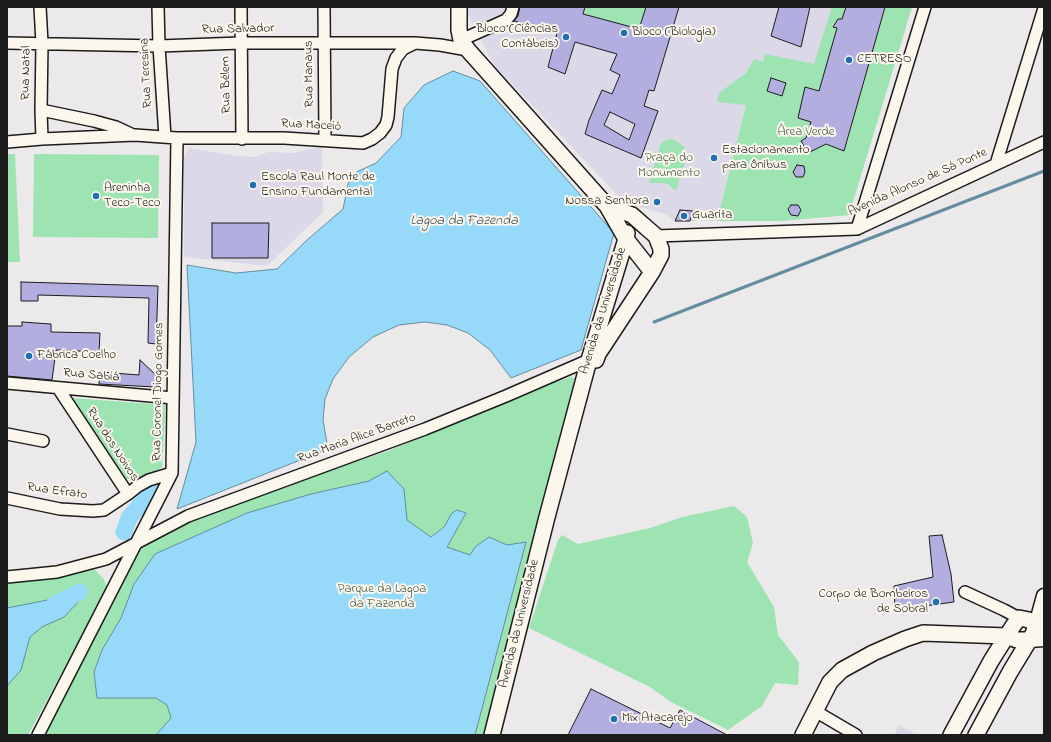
<!DOCTYPE html>
<meta charset="utf-8">
<style>
body{margin:0}
#map{position:relative;width:1051px;height:742px;overflow:hidden;background:#ece9ea;font-family:"Indie Flower",sans-serif}
canvas{display:block}
.frame{position:absolute;inset:0;border:8px solid #1c1c1c;pointer-events:none}
</style>
<div id="map">
<canvas width="1051" height="742"></canvas>
<div class="frame"></div>
</div>
<script>
const c = document.querySelector('canvas').getContext('2d');
c.lineJoin = 'round';
function fill(path, color) {
  c.fillStyle = color;
  c.fill(path, 'evenodd');
}
function shape(rows) {
  const path = new Path2D();
  for (const r of rows) {
    path.moveTo(r[0], r[1]);
    for (let i = 2; i < r.length; i += 2) path.lineTo(r[i], r[i + 1]);
  }
  return path;
}
function stroke(path, color, width, dash) {
  c.strokeStyle = color;
  c.lineWidth = width;
  c.lineCap = dash ? 'butt' : 'round';
  c.setLineDash(dash || []);
  c.stroke(path);
}
function drawText(font, color, halo, rows, align = 'center') {
  c.font = font + ' "Indie Flower",sans-serif';
  c.lineWidth = 4;
  c.setLineDash([]);
  c.textBaseline = 'middle';
  c.strokeStyle = halo;
  c.fillStyle = color;
  for (const [text, x, y, turn = 0] of rows) {
    c.save();
    c.translate(x, y);
    c.rotate((+turn || 0) * Math.PI / 180);
    c.textAlign = isNaN(turn) ? turn : align;
    if (halo) c.strokeText(text, 0, 0);
    c.fillText(text, 0, 0);
    c.restore();
  }
}
fill(shape([
 [464,7,912,7,849,215,780,221,675,221,666,214,627,204,622,200,494,65],
 [322,146,323,212,267,266,184,257,184,156,189,148,238,156,255,157,268,152,292,153],
 [899,725,917,735,894,735]
]), '#dbd8e7');
fill(shape([
 [585,7,646,7,639,29,583,14],
 [832,7,912,7,849,215,780,221,717,221,746,105,717,102,719,93,746,73,754,59,763,62,765,54,814,64],
 [669,139,675,140,684,147,687,155,676,191,668,184,662,183,649,183,661,143],
 [7,154,15,154,20,262,7,262],
 [34,154,159,155,158,238,33,237],
 [571,377,577,379,489,735,42,735,136,550,193,517,388,451,553,383],
 [72,398,166,405,162,467,152,475,121,480,70,402],
 [734,506,747,517,753,543,747,562,774,607,778,635,799,662,798,685,775,683,762,706,728,730,671,702,650,687,529,628,558,540,562,535,578,544,650,528,682,517],
 [94,569,104,579,107,589,28,735,7,735,7,582,46,580]
]), '#9de4b2');
const water = shape([
 [453,71,480,81,614,233,581,350,511,378,490,350,468,333,447,325,425,322,399,325,373,337,349,357,333,379,325,399,323,420,328,449,177,509,196,442,187,265,236,273,277,269,307,240,343,209,350,175,376,163,401,137,404,108,424,85,453,71],
 [387,471,404,489,407,520,431,537,444,527,452,513,457,510,466,513,447,547,470,555,475,547,489,537,507,545,526,542,475,735,156,735,171,718,167,705,156,698,97,698,94,672,102,650,121,618,134,584,155,554,247,513,311,494,369,481,387,471],
 [73,595,80,600,64,617,42,627,30,637,21,670,7,686,7,608,73,595]
]);
fill(water, '#96d9f8');
stroke(water, '#658da0', 1);
stroke(shape([
 [654,322,1044,171]
]), '#658da0', 3);
stroke(shape([
 [124,532,129,518,152,491],
 [54,605,79,592]
]), '#96d9f8', 17);
const building = shape([
 [520,7,585,7,583,14,639,29,646,7,679,7,654,91,649,90,644,106,658,111,641,158,585,134,589,120,602,90,612,94,620,75,610,70,617,54,575,42,565,74,548,67,557,33,514,21,518,16,520,7],
 [610,112,635,124,629,140,604,125,610,112],
 [779,7,810,7,801,47,771,36,779,7],
 [846,7,885,7,844,151,826,144,808,153,801,141,806,138,811,122,798,118,805,87,819,91,837,28,833,27,838,19,842,19,846,7],
 [771,78,786,83,782,96,767,91,771,78],
 [797,165,804,166,805,172,803,177,796,177,793,172,797,165],
 [791,205,798,205,801,210,798,216,791,215,788,209,791,205],
 [680,210,693,211,690,221,675,221,680,210],
 [212,223,269,223,268,258,212,258,212,223],
 [21,282,158,286,156,344,148,343,149,298,38,295,38,301,21,301,21,282],
 [22,322,51,324,51,332,100,333,99,352,56,350,52,380,7,376,7,326,22,326,22,322],
 [140,360,156,375,155,387,99,384,100,372,139,375,140,360],
 [942,535,951,574,954,602,895,610,894,586,933,577,929,536,942,535],
 [591,689,670,728,680,710,727,735,568,735,591,689]
]);
fill(building, '#b2afe0');
stroke(building, '#1c1c1c', 1);
const minor = shape([
 [40,7,42,43,41,110,42,139],
 [158,7,159,46,165,137],
 [241,7,242,139],
 [324,7,325,140],
 [461,40,506,20,511,14,513,7],
 [7,43,159,46,240,43,415,43,440,45,468,50],
 [41,110,94,121,116,127,131,134],
 [7,142,42,139,135,135,177,138,284,138,363,143,372,139,380,133,386,125,388,117,392,69,396,58,403,49,415,43],
 [996,164,1044,8],
 [857,229,925,7],
 [656,236,857,229,1044,142],
 [7,383,173,398],
 [7,434,43,441],
 [128,494,138,486,149,480,172,473],
 [7,498,60,509,93,511,104,510,128,494,58,388],
 [7,577,57,572,106,559,188,516,425,429,506,396,589,360],
 [965,592,1004,610,1019,618],
 [815,711,856,735],
 [38,735,172,473,177,138]
]);
const tertiary = shape([
 [1044,596,1036,625,1044,626],
 [1029,640,1044,639]
]);
const secondary = shape([
 [459,7,459,30,461,40,468,50,607,206,626,239,589,360,547,517,492,735],
 [627,233,626,239,652,272],
 [596,360,598,354,652,272,661,255,661,249,656,236,649,230,632,215,607,206],
 [803,735,830,682,842,670,873,653,905,639,923,633,1006,636,1017,640,1029,640],
 [951,735,991,661,1013,626,1019,618,1029,620,1036,625,1033,634,1010,672,976,735]
]);
stroke(minor, '#1c1c1c', 14);
stroke(tertiary, '#1c1c1c', 17);
stroke(secondary, '#1c1c1c', 18);
stroke(minor, '#fbf7ec', 11);
stroke(tertiary, '#fbf7ec', 14);
stroke(secondary, '#fbf7ec', 15);
for (const [x, y, r, color] of [
 [624,33,4,"#1f6fb2"],
 [566,37,4,"#1f6fb2"],
 [849,60,4,"#1f6fb2"],
 [714,158,4,"#1f6fb2"],
 [253,185,4,"#1f6fb2"],
 [96,196,4,"#1f6fb2"],
 [657,202,4,"#1f6fb2"],
 [684,216,4,"#1f6fb2"],
 [29,356,4,"#1f6fb2"],
 [936,602,4,"#1f6fb2"],
 [614,719,4,"#1f6fb2"]
]) {
  const dot = new Path2D();
  dot.arc(x, y, r, 0, 2 * Math.PI);
  c.fillStyle = color;
  c.fill(dot);
  stroke(dot, '#fbf7ec', 1.5);
}
drawText('13px', '#1c1c1c', '#fbf7ec', [
 ["Rua Salvador",238,30,-1],
 ["Rua Natal",27,73,-89],
 ["Rua Teresina",147,73,-93],
 ["Rua Manaus",310,74,-91],
 ["Rua Bélem",227,85,-91],
 ["Rua Maceió",311,126,3],
 ["Avenida Alonso de Sá Ponte",918,183,-24],
 ["Avenida da Universidade",604,311,-73],
 ["Rua Sabiá",91,376,5],
 ["Rua Coronel Diogo Gomes",159,392,-89],
 ["Rua Maria Alice Barreto",357,439,-20],
 ["Rua dos Noivos",112,445,57],
 ["Rua Efrato",57,492,8],
 ["Avenida da Universidade",520,624,-76]
]);
drawText('13px', '#1c1c1c', '#fbf7ec', [
 ["Bloco (Ciências",558,30,"right"],
 ["Contábeis)",558,45,"right"],
 ["Bloco (Biologia)",632,33],
 ["CETRESO",857,60],
 ["Estacionamento",722,151],
 ["para ônibus",722,166],
 ["Escola Raul Monte de",261,178],
 ["Ensino Fundamental",261,193],
 ["Areninha",104,189],
 ["Teco-Teco",104,204],
 ["Nossa Senhora",649,202,"right"],
 ["Guarita",692,216],
 ["Fábrica Coelho",37,356],
 ["Corpo de Bombeiros",928,595,"right"],
 ["de Sobral",928,610,"right"],
 ["Mix Atacarejo",622,719]
], 'left');
drawText('13px', '#435849', '#fbf7ec', [
 ["Área Verde",806,133],
 ["Praça do",669,159],
 ["Monumento",669,174],
 ["Parque da Lagoa",382,590],
 ["da Fazenda",382,605]
]);
drawText('italic 14px', '#41555e', '#fbf7ec', [
 ["Lagoa da Fazenda",464,222]
]);
</script>
